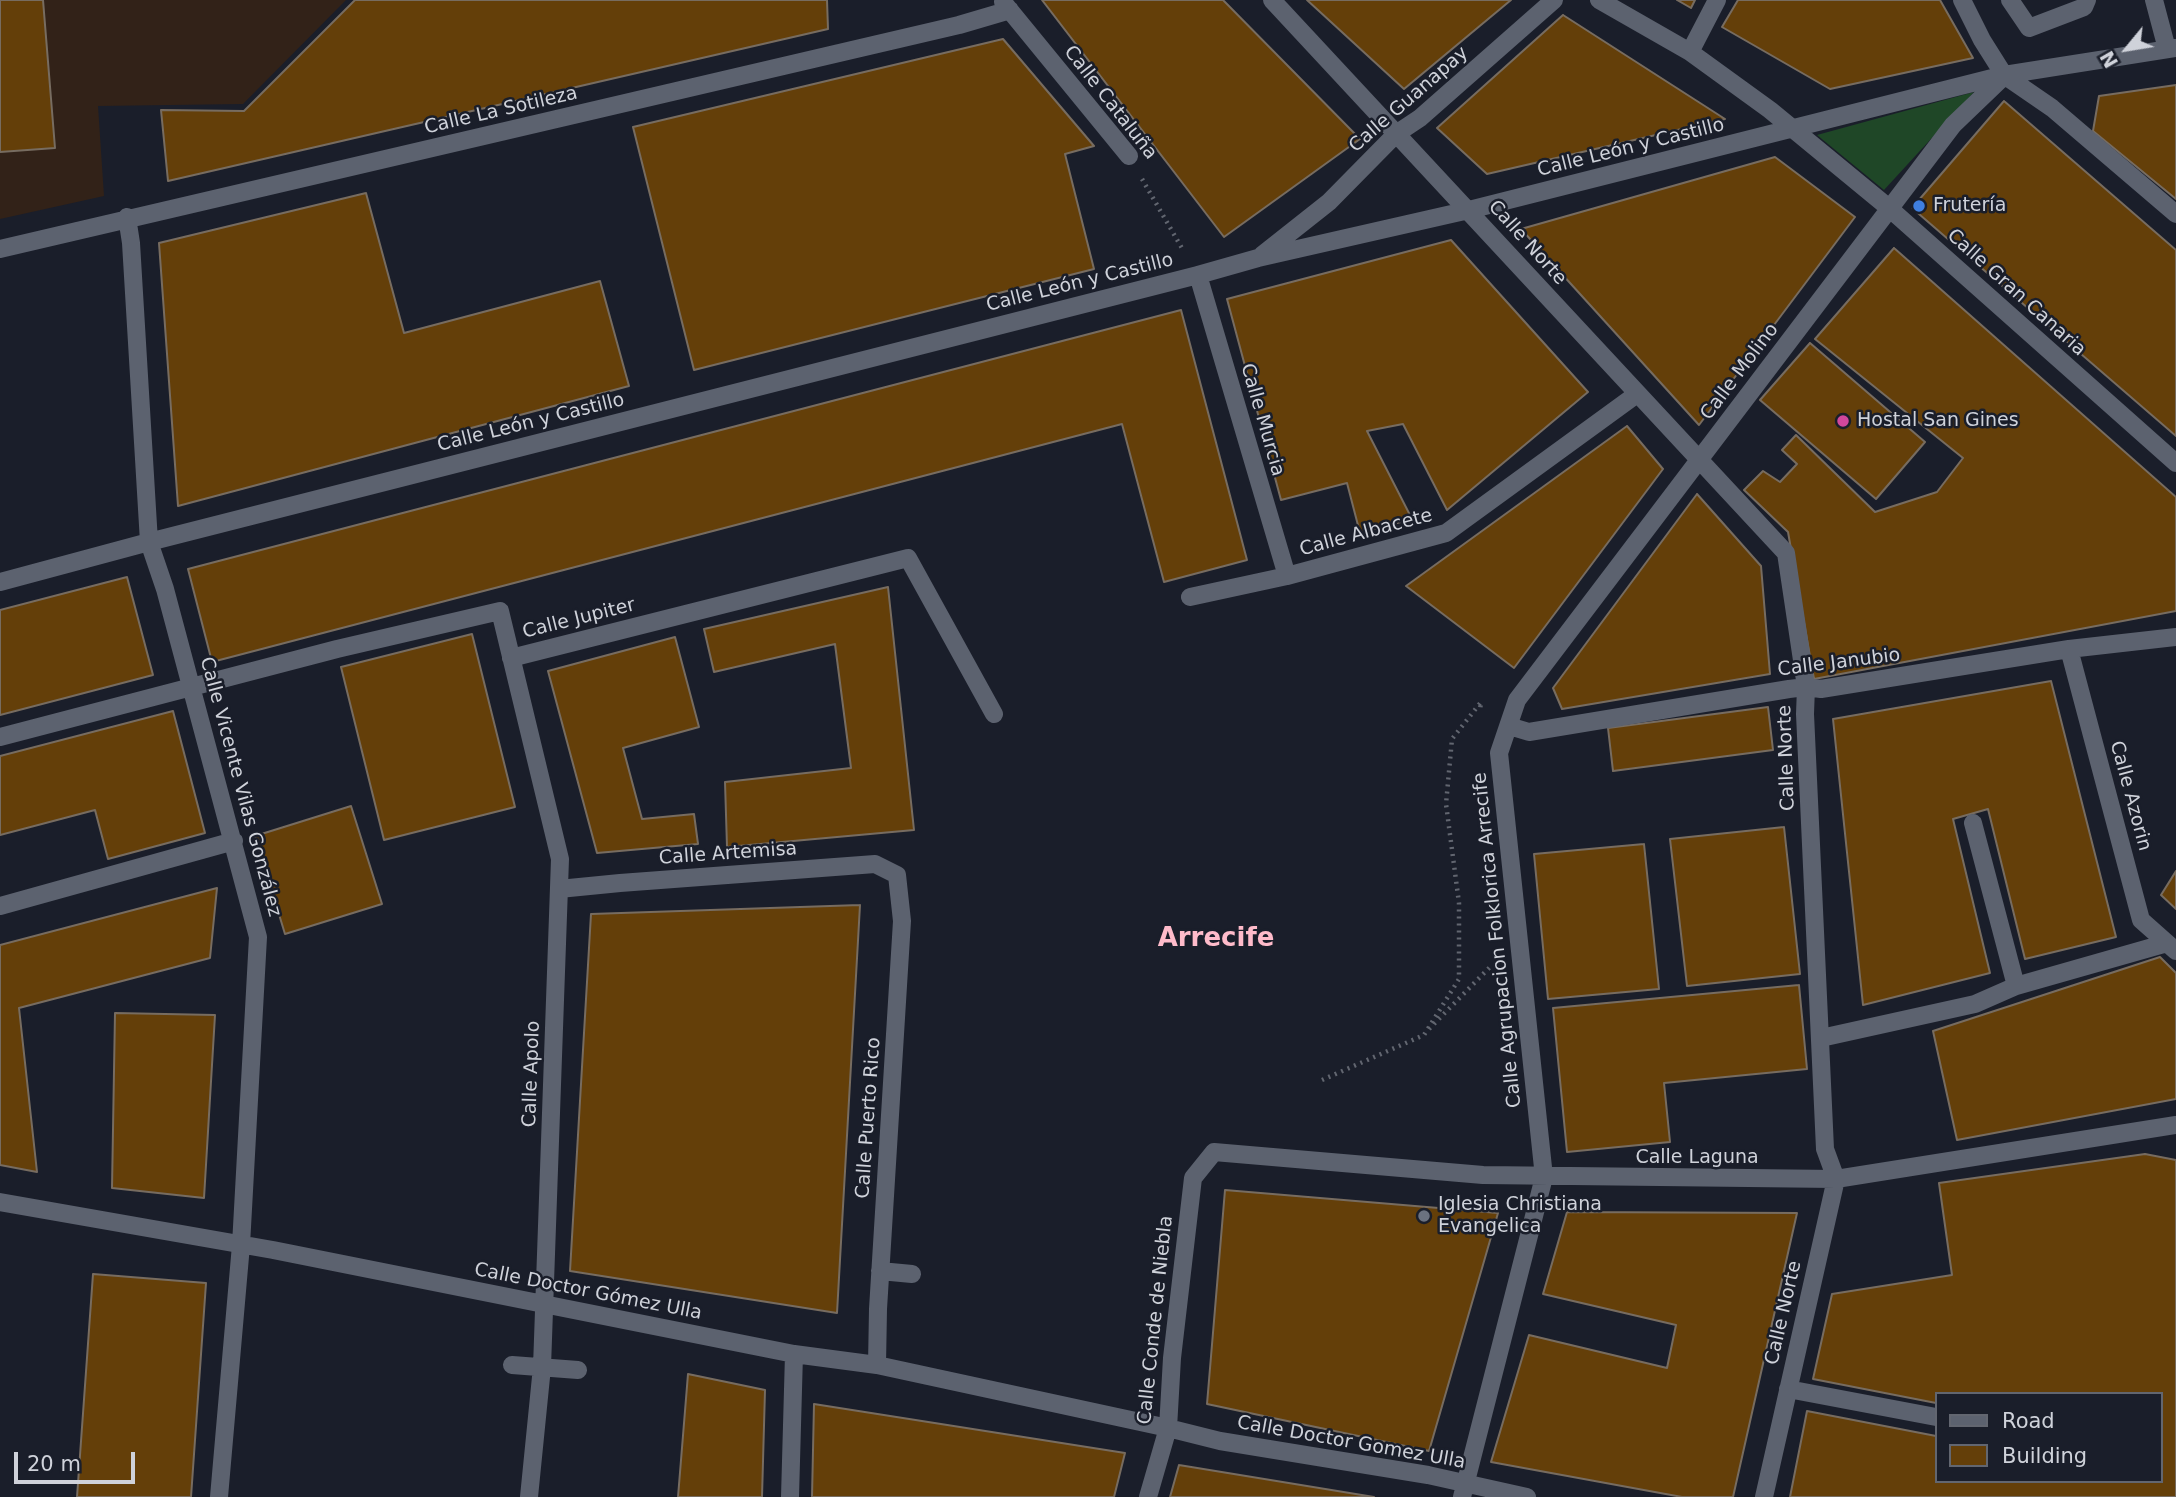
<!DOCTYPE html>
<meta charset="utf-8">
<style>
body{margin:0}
#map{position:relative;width:2176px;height:1497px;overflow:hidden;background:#1a1e2a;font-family:"DejaVu Sans",sans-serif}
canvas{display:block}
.legend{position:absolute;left:1935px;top:1392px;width:228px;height:91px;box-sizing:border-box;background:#1a1e2a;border:2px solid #626670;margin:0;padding:9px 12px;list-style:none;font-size:21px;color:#cfd2da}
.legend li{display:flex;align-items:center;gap:14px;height:35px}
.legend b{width:35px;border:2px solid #626670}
.north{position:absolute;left:2092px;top:14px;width:70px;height:70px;-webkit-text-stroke:5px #1a1e2a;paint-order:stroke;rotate:240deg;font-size:19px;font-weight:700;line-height:28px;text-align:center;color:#cfd2da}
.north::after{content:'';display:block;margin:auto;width:24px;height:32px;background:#cfd2da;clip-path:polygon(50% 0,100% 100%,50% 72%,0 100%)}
.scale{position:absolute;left:14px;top:1452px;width:121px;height:32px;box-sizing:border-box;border:4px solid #cfd2da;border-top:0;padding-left:9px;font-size:21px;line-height:24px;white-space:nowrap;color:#cfd2da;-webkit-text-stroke:5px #1a1e2a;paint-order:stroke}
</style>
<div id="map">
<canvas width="2176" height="1497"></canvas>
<ul class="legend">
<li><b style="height:9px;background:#5c626f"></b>Road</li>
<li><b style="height:19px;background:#643f09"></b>Building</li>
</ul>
<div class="north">N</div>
<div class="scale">20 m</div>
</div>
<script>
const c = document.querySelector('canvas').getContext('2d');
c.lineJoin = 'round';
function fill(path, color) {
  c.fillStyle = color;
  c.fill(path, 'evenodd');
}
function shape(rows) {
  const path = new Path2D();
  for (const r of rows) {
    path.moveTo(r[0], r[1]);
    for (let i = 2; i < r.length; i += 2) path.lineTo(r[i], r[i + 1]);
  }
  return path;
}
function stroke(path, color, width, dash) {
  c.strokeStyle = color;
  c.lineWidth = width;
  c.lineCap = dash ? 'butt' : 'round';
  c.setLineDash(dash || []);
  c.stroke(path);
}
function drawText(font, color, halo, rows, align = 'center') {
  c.font = font + ' "DejaVu Sans",sans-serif';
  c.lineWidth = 5;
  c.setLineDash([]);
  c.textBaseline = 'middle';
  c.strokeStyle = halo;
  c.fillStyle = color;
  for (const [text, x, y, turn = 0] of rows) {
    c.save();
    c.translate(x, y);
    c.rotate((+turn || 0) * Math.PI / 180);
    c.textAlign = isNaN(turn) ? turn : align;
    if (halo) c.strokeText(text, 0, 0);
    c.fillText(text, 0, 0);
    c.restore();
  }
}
fill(shape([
 [0,0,346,0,243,104,98,106,104,196,0,219]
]), '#322218');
fill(shape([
 [1974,92,1884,190,1817,135]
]), '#1f4727');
const building = shape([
 [0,0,43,0,55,148,0,152,0,0],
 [355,0,827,0,828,29,168,181,161,110,244,111,355,0],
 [1042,0,1223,0,1360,139,1224,237,1042,0],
 [1307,0,1511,0,1404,89,1307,0],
 [1677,0,1695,0,1691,8,1677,0],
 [1738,0,1940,0,1973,58,1830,89,1722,27,1738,0],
 [1563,15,1725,119,1487,174,1437,128,1563,15],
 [1003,39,1094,146,1065,154,1094,269,694,370,633,127,1003,39],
 [2176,85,2176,199,2093,131,2099,96,2176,85],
 [2004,101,2176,250,2176,436,1912,208,2004,101],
 [1775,157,1855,217,1699,425,1521,229,1775,157],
 [366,193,404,333,600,281,629,386,178,506,159,243,366,193],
 [1451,240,1588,392,1447,510,1403,424,1367,431,1412,519,1360,533,1347,483,1281,500,1227,299,1451,240],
 [1894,248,2176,497,2176,611,1814,679,1788,532,1744,490,1763,471,1780,482,1797,464,1782,450,1796,435,1875,512,1937,492,1963,458,1815,339,1894,248],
 [1181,310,1247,560,1164,582,1122,424,212,662,188,569,1181,310],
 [1810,343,1925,442,1876,499,1760,400,1810,343],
 [1627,426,1663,469,1514,668,1406,586,1627,426],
 [1697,494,1761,566,1770,674,1562,709,1553,688,1697,494],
 [127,577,153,675,0,715,0,610,127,577],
 [888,587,914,830,727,847,725,782,851,768,835,644,714,672,704,629,888,587],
 [472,634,515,807,384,840,341,667,472,634],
 [675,637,699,727,623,748,642,819,694,814,698,844,597,853,548,671,675,637],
 [2051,681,2116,937,2025,959,1988,809,1953,819,1990,973,1863,1005,1833,719,2051,681],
 [1768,707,1773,750,1613,771,1608,728,1768,707],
 [173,711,205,833,108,859,95,810,0,835,0,756,173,711],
 [351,806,382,904,285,934,255,836,351,806],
 [1784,827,1800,974,1687,986,1670,839,1784,827],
 [1644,844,1659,989,1548,999,1534,854,1644,844],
 [2176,871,2176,909,2161,895,2176,871],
 [217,888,210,958,19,1008,37,1172,0,1165,0,945,217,888],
 [860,905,837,1313,570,1271,591,914,860,905],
 [2160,957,2176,973,2176,1099,1957,1140,1933,1031,2160,957],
 [1799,985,1807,1069,1664,1083,1670,1142,1567,1152,1553,1008,1799,985],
 [115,1013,215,1015,204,1198,112,1188,115,1013],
 [2145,1154,2176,1160,2176,1497,1790,1497,1807,1411,1936,1436,1936,1481,2160,1481,2160,1394,1936,1394,1936,1403,1813,1379,1832,1294,1952,1275,1939,1183,2145,1154],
 [1225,1190,1498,1213,1429,1451,1207,1404,1225,1190],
 [1567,1212,1797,1213,1733,1497,1682,1497,1491,1462,1529,1335,1667,1368,1676,1325,1543,1294,1567,1212],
 [93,1274,206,1283,191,1497,77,1497,93,1274],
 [688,1374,765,1390,762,1497,678,1497,688,1374],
 [814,1404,1125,1453,1114,1497,812,1497,814,1404],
 [1179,1465,1374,1497,1170,1497,1179,1465]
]);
fill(building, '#643f09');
stroke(building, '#776c60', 2);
stroke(shape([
 [1142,179,1183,250],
 [1429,1029,1492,965],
 [1322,1080,1424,1035,1459,979,1459,903,1446,804,1452,739,1481,702,1480,710]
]), '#626670', 4.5, [2, 5]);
stroke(shape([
 [1272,0,1786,553,1806,687,1805,714,1825,1149,1836,1179,1764,1497],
 [1599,0,1690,52,1770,110,1889,208,2176,463],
 [1962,0,1982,40,2004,75,2052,108,2176,214],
 [2010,0,2029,28,2084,7,2087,0],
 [2154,0,2167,49],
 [1003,2,1129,156],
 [1690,52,1717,0],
 [127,217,131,243,149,542,165,589,258,937,241,1245,219,1497],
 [0,249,959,25,1010,10],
 [1262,255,1329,202,1396,134,1420,118,1554,0],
 [1198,275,1287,576],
 [0,582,149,542,1198,275,1258,258,1469,210,2004,75,2176,48],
 [1190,597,1287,576,1446,533,1637,394],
 [2069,649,2141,920,2176,951],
 [511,658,908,558,994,714],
 [1509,726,1529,732,1789,689,1806,687,1821,689,2069,649,2176,637],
 [0,737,337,649,500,611,560,859,542,1367,529,1497],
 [1973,823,2016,986],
 [559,889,620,883,875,864,897,875,902,921,878,1309,877,1365],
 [0,906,234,841],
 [1821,1038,1975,1004,2016,986,2167,943],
 [0,1202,273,1250,794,1354,877,1365,1168,1428,1220,1441,1428,1475,1527,1497],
 [880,1271,912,1274],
 [512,1365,578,1370],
 [1788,1389,1936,1417],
 [790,1497,794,1354],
 [1148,1497,1168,1428,1172,1358,1193,1178,1214,1152,1483,1175,1836,1179,2176,1125],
 [1462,1497,1544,1177,1499,753,1517,700,1953,125,2002,78]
]), '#5c626f', 18);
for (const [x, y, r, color] of [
 [1919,206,7,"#3f7fe0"],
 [1843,421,7,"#d1479c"],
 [1424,1216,7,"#6b7280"]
]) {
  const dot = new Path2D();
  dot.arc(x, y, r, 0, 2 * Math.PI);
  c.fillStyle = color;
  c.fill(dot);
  stroke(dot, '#1a1e2a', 2.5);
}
drawText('19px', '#cfd2da', '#1a1e2a', [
 ["Calle Guanapay",1409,100,-41],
 ["Calle Cataluña",1110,103,52],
 ["Calle La Sotileza",501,111,-13],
 ["Calle León y Castillo",1631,148,-14],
 ["Calle Norte",1527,243,48],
 ["Calle León y Castillo",1080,283,-14],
 ["Calle Gran Canaria",2016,293,42],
 ["Calle Molino",1740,372,-53],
 ["Calle Murcia",1262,420,74],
 ["Calle León y Castillo",531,423,-14],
 ["Calle Albacete",1366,533,-15],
 ["Calle Jupiter",579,619,-14],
 ["Calle Janubio",1839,663,-7],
 ["Calle Norte",1787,758,-92],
 ["Calle Vicente Vilas González",240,787,75],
 ["Calle Azorin",2130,796,75],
 ["Calle Artemisa",728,854,-4],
 ["Calle Agrupacion Folklorica Arrecife",1498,940,-96],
 ["Calle Apolo",532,1074,-88],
 ["Calle Puerto Rico",869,1118,-86],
 ["Calle Laguna",1697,1158],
 ["Calle Doctor Gómez Ulla",588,1292,11],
 ["Calle Norte",1784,1313,-77],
 ["Calle Conde de Niebla",1156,1320,-84],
 ["Calle Doctor Gomez Ulla",1351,1443,10]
]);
drawText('19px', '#cfd2da', '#1a1e2a', [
 ["Frutería",1933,206],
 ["Hostal San Gines",1857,421],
 ["Iglesia Christiana",1438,1205],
 ["Evangelica",1438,1227]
], 'left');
drawText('bold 26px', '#febbca', '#1a1e2a', [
 ["Arrecife",1216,939]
]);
</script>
